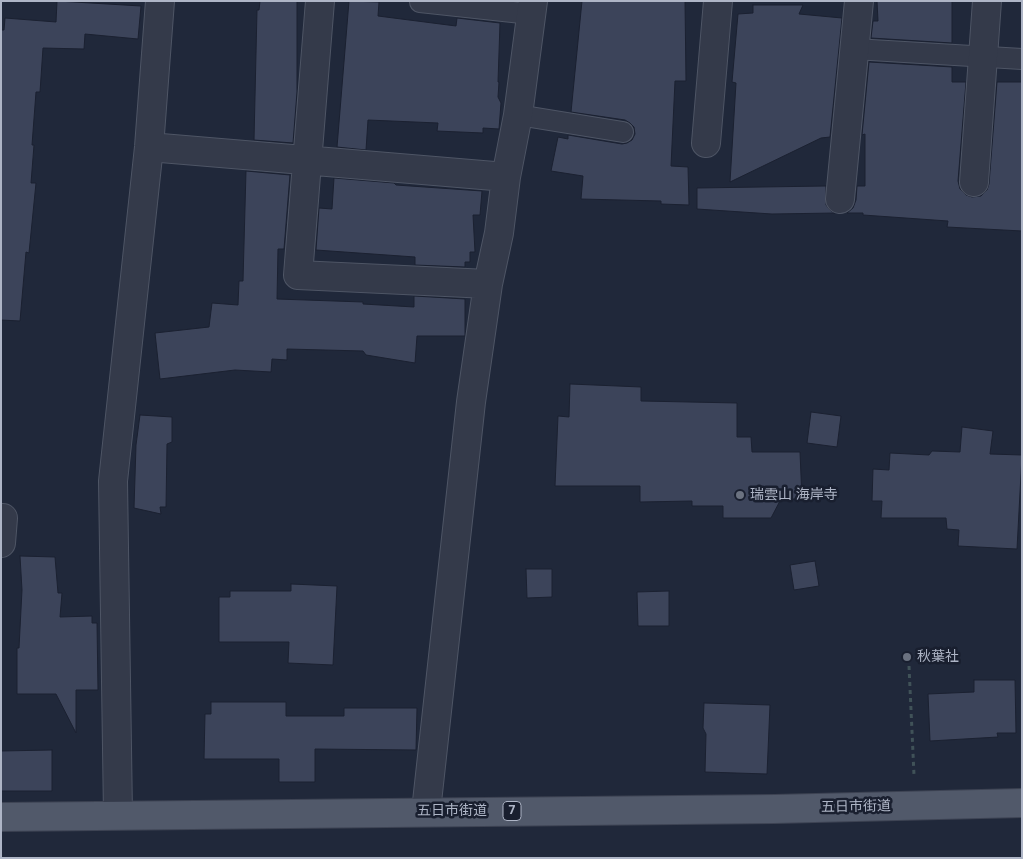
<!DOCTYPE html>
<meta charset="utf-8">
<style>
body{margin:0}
#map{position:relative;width:1023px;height:859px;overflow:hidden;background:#20283a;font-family:"Open Sans",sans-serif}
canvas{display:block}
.frame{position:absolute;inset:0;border:2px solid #aeb5c6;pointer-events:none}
</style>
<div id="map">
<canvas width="1023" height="859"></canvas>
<div class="frame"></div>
</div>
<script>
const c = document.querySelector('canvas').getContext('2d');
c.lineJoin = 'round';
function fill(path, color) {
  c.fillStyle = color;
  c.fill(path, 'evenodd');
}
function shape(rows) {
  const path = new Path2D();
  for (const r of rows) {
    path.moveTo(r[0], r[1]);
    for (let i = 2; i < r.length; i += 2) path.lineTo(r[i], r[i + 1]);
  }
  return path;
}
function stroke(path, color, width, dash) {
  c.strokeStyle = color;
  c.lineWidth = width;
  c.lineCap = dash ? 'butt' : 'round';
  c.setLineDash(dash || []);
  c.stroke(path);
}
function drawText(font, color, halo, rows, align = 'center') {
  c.font = font + ' "Open Sans","Noto Sans JP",sans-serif';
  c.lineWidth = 5;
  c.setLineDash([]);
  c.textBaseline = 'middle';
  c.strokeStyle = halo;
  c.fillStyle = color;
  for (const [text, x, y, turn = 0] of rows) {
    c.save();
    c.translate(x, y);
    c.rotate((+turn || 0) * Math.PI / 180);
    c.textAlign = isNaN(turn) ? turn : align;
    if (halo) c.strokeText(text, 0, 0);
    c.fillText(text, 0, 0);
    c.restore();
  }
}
const building = shape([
 [57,1,141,6,138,39,85,34,84,49,43,48,40,92,36,92,32,145,34,145,31,183,36,183,29,253,26,252,20,321,1,320,1,30,4,30,5,18,56,22,57,1],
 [260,1,297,1,297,92,293,143,254,140,257,10,259,10,260,1],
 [349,1,379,2,378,16,456,26,457,18,500,23,498,82,499,82,498,97,501,103,499,129,483,128,483,133,437,131,438,123,368,120,366,150,337,147,349,1],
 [582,1,685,1,686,81,675,81,671,166,688,167,689,205,661,204,661,201,581,199,583,176,551,171,558,137,568,139,568,135,622,144,627,143,632,140,635,134,634,127,630,123,625,120,571,112,582,1],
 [877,1,952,1,952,43,871,38,873,21,878,21,877,1],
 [753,5,803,5,799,14,842,18,830,137,821,138,730,182,736,83,732,82,738,14,753,13,753,5],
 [869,62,952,67,952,82,966,82,958,181,960,189,966,195,972,197,981,196,987,190,989,184,997,82,1022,82,1022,231,947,227,948,221,863,215,863,213,847,213,853,208,856,200,857,186,865,186,865,134,862,135,869,62],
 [246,171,290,175,284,249,278,249,277,299,363,302,363,304,414,307,414,296,465,299,465,336,417,336,415,363,366,355,363,351,287,349,287,360,272,359,271,372,235,370,160,379,155,333,209,327,212,303,238,305,239,281,243,281,246,171],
 [334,178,394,183,396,185,482,191,480,215,473,215,475,252,470,252,470,262,465,262,465,267,415,265,415,257,316,250,319,208,332,209,334,178],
 [826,186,826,205,831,211,835,213,772,214,697,209,697,188,826,186],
 [570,384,641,387,641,401,737,403,737,437,751,437,752,452,800,452,802,499,781,499,771,518,723,518,723,506,692,506,692,501,640,502,640,486,555,486,558,416,569,417,570,384],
 [811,412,841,416,837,447,807,443,811,412],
 [140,415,172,417,172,442,167,444,166,507,160,507,161,514,134,508,136,445,140,415],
 [962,427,993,431,990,454,1022,455,1017,549,958,546,959,530,947,529,946,518,881,518,882,501,872,501,873,469,889,470,890,453,929,455,932,451,960,452,962,427],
 [20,556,55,557,58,593,62,593,60,617,92,616,92,623,97,623,98,690,76,690,76,733,56,694,17,694,17,648,19,648,22,590,20,556],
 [815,561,819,586,794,590,790,565,815,561],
 [526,569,552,569,552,597,527,598,526,569],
 [291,584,337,586,333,665,288,663,289,642,219,642,219,597,230,597,230,591,291,591,291,584],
 [669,591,669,626,638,626,637,592,669,591],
 [974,680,1015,680,1016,733,997,733,998,737,930,741,928,694,974,692,974,680],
 [211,702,286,702,286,716,344,716,344,708,417,708,416,750,315,749,315,782,279,782,279,759,204,759,205,714,211,714,211,702],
 [704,703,770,705,767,774,705,772,706,734,703,728,704,703],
 [52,750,52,791,1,791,1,751,52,750]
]);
fill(building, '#3c445a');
stroke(building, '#1b2131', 1);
const service = shape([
 [420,2,531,14],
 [854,49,1022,59],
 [518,115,623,132]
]);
const minor = shape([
 [320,1,298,275,488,284],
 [706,143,718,1],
 [149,147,506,177,499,233,488,284,471,402,426,811],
 [506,177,518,115,533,1],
 [974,182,987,1],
 [840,199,859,1],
 [1,518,3,518,1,543],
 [118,815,113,481,149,147,160,1]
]);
const primary = shape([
 [1,817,774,809,1022,803]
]);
stroke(service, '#4e5565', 22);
stroke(minor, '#4e5565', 30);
stroke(primary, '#3d4353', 30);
stroke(shape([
 [909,666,914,775]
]), '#405258', 3, [4, 4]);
stroke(service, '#343a4a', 20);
stroke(minor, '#343a4a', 28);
stroke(primary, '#51596a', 28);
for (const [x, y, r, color] of [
 [740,495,5,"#6b7280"],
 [907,657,5,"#6b7280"]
]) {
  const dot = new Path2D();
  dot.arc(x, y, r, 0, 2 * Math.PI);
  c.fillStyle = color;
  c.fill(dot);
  stroke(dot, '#191f2f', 2);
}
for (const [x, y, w] of [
 [512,811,18]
]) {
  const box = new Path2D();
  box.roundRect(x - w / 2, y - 9.5, w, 19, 4);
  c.fillStyle = '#191f2f';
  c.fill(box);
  stroke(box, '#aeb5c6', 1);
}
drawText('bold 12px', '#aeb5c6', null, [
 ["7",512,811]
]);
drawText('14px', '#aeb5c6', '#191f2f', [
 ["瑞雲山 海岸寺",750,495],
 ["秋葉社",917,657]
], 'left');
drawText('14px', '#aeb5c6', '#191f2f', [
 ["五日市街道",856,807,-1],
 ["五日市街道",452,811]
]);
</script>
